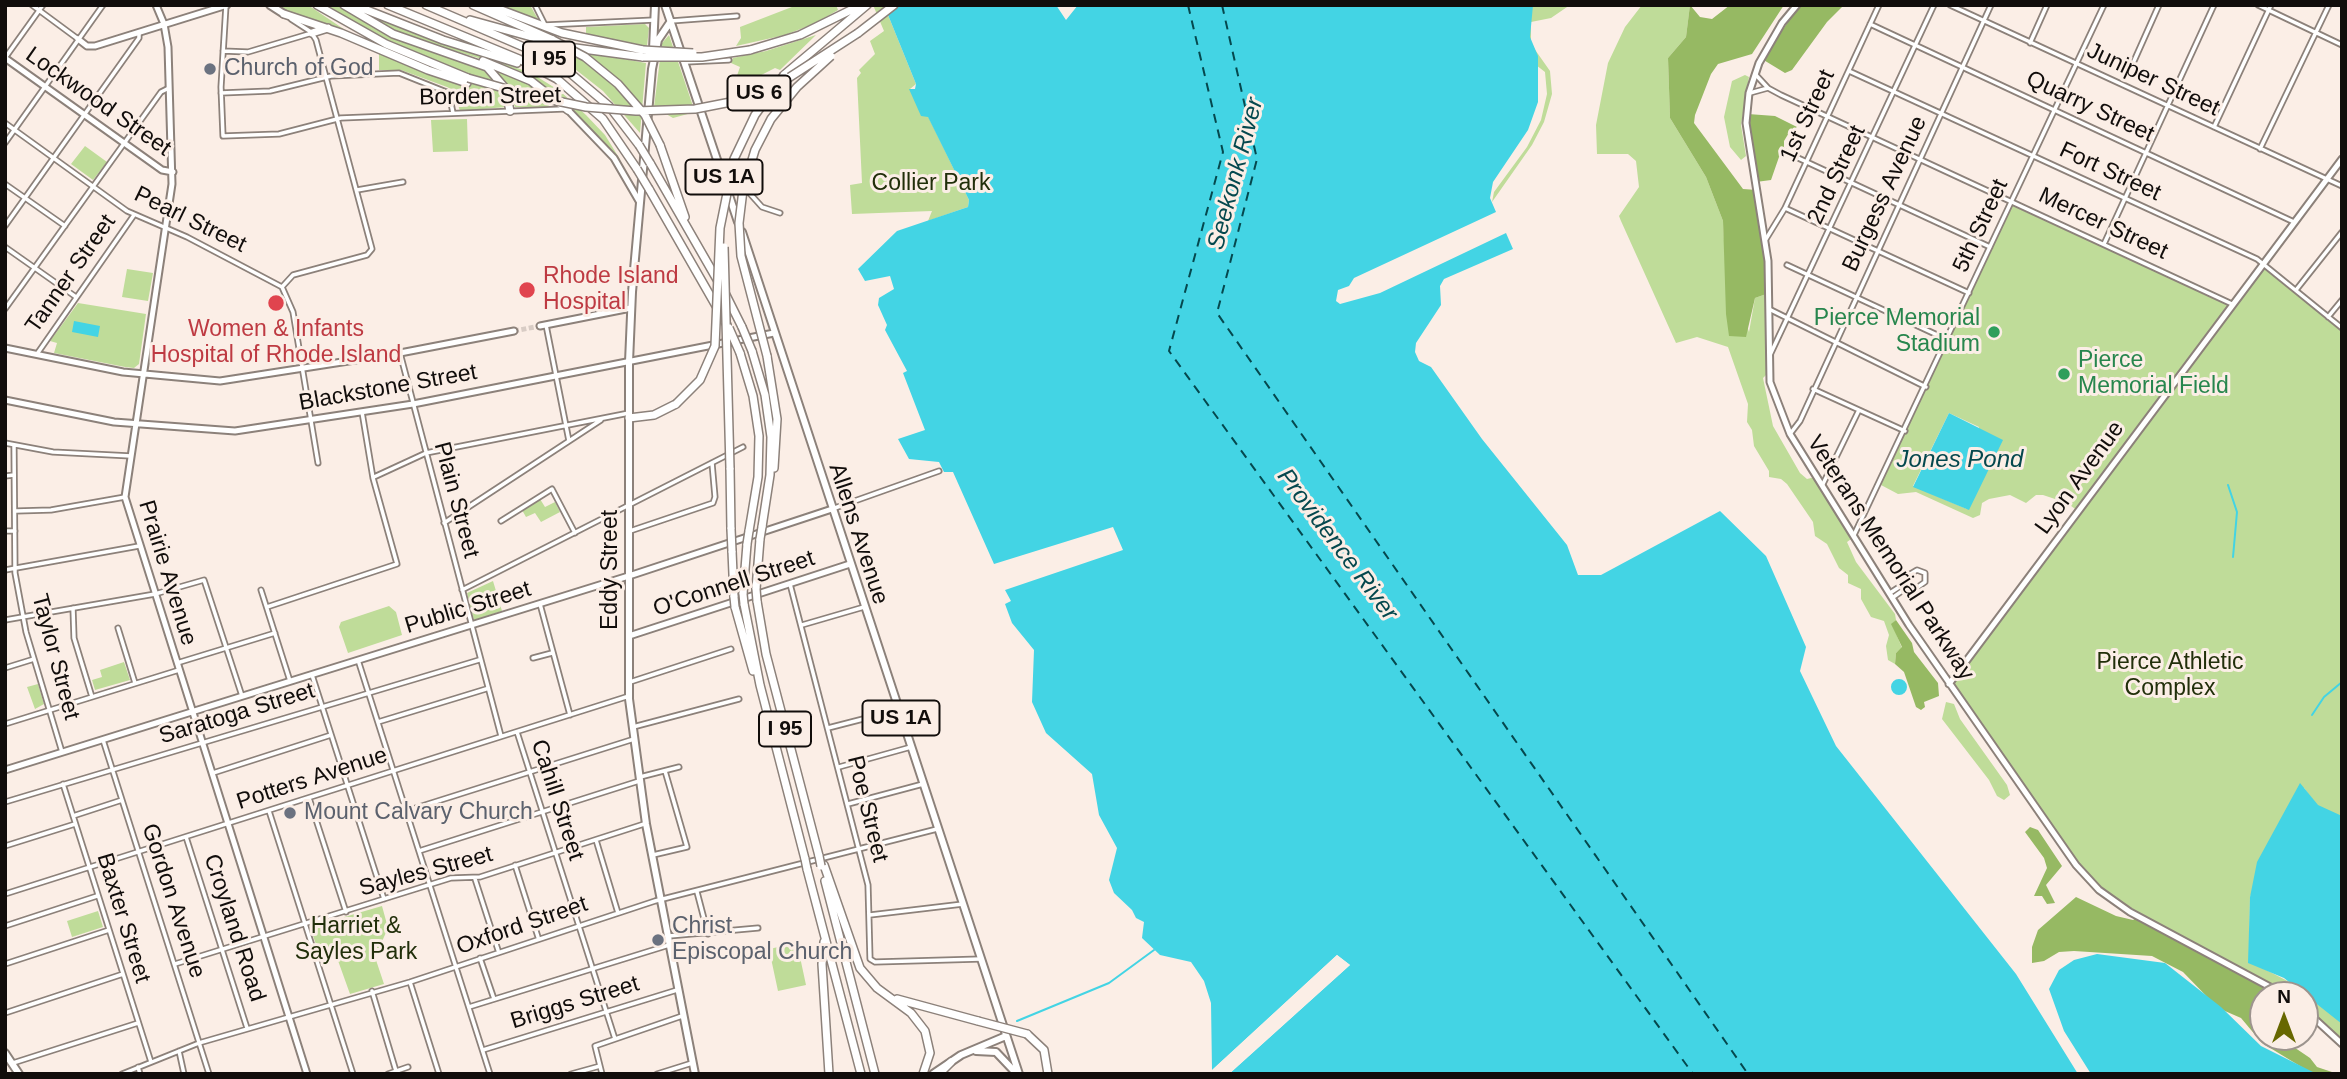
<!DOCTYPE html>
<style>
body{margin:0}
#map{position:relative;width:2347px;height:1079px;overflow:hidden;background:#fbeee6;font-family:Helvetica,sans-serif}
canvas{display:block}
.frame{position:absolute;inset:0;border:7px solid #110d0b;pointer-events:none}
.north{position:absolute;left:2249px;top:981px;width:70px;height:70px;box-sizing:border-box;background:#fbeee6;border:2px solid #9d948e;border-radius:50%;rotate:0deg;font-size:19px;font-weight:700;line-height:28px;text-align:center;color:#110d0b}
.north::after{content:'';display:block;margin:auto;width:24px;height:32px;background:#676700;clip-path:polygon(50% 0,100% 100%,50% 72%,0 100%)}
</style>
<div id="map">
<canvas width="2347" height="1079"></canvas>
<div class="frame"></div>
<div class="north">N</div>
</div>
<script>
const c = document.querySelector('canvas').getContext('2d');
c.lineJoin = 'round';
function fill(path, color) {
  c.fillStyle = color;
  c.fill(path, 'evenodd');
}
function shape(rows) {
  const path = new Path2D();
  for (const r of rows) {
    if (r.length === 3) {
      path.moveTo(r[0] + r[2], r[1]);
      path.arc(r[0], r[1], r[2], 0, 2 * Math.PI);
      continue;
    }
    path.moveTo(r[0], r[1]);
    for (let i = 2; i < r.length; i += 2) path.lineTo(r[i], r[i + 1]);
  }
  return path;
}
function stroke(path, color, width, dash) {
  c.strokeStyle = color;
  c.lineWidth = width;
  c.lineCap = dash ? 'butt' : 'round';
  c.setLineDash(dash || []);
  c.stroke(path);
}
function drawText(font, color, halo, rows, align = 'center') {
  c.font = font + ' Helvetica,sans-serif';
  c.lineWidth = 6;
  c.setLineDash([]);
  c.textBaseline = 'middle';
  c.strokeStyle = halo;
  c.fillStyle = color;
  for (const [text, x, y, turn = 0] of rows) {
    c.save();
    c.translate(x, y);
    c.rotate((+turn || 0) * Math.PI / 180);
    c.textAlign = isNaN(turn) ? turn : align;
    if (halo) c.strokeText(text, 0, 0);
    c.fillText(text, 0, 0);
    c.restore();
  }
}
fill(shape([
 [273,5,308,5,348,32,306,19],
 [324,5,338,5,392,37,469,61,490,72,507,102,506,107,460,111,453,90,447,87,401,70,379,70,379,53,465,85,469,75,385,39],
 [498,5,530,5,539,21],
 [797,5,836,5,838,10,816,23,785,35,736,46,741,38,740,27],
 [873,5,884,5,916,84,910,89,928,116,969,200,968,207,962,209,928,221,932,211,852,214,850,185,862,183,857,78,861,73,859,70,875,54,870,41,884,31],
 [1528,5,1570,5,1551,18,1531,22,1531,44,1550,71,1552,94,1544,122,1532,145,1492,202,1494,192,1527,147,1541,120,1547,94,1545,72,1536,65,1526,50],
 [1642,5,1690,5,1686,37,1668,58,1670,118,1706,177,1723,221,1725,260,1749,332,1755,298,1769,293,1769,372,1763,378,1773,426,1800,473,1807,479,1815,477,1854,537,1847,542,1856,562,1895,614,1896,620,1892,624,1902,648,1896,653,1895,664,1888,660,1886,646,1889,635,1884,621,1871,617,1861,599,1861,589,1848,583,1848,575,1839,568,1827,544,1815,536,1813,522,1787,484,1781,479,1769,477,1769,471,1754,446,1752,430,1747,422,1748,404,1728,347,1697,337,1676,343,1621,221,1619,216,1639,187,1636,161,1628,154,1597,154,1596,125,1608,63,1625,27],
 [356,11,531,73,560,91,586,115,605,135,621,161,567,105,527,77,508,67,396,33],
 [645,24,649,28,647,46,586,35,586,27],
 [669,35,695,112,673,118,654,107,662,43],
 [816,35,780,70,775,68,732,90,740,67,731,63,733,58,766,51],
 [533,43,646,63,640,133,603,91,566,62],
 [496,70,536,88,552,99,548,107,515,107,506,85],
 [1745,75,1749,77,1741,125,1746,156,1741,160,1730,147,1724,117,1732,81],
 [467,119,468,151,433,152,431,120],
 [85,146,107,162,93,180,71,164],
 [2011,205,2231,305,2262,265,2342,329,2342,819,2321,811,2304,788,2297,790,2250,897,2249,961,2301,988,2342,1021,2342,1044,2305,1010,2305,995,2285,995,2151,923,2104,893,2074,862,1949,685,2078,511,2067,503,2043,495,2036,495,2026,503,2010,495,1989,499,1982,503,1980,515,1973,518,1916,492,1898,494,1881,485],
 [1949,413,1979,427,1967,509,1913,486],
 [127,269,153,273,148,301,122,297],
 [78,303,146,314,139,364,134,368,125,367,54,353,57,343,50,341],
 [540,499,545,507,555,502,560,512,541,522,535,513,526,517,522,510],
 [493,581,502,611,474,620,467,593],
 [389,606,396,612,402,635,348,653,339,627,341,622],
 [124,662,130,680,95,690,92,680,102,677,100,670],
 [38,684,44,704,35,709,27,687],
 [1946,702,1954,704,1960,719,2007,785,2010,795,2004,800,1997,796,1989,780,1942,719],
 [382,906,388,928,375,957,384,984,350,994,336,955,321,959,310,927],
 [98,911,103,927,72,937,67,921],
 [797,943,806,985,778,991,769,949]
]), '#bfdc99');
fill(shape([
 [1690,5,1700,17,1712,19,1730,5,1784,5,1752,54,1718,64,1711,74,1695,115,1694,123,1743,189,1757,190,1769,293,1755,298,1746,337,1729,336,1726,314,1723,221,1706,177,1670,118,1668,58,1686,37],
 [1800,5,1844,5,1827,22,1792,70,1785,73,1762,59],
 [1748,114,1775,116,1797,127,1790,131,1784,141,1784,154,1779,157,1771,180,1756,182],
 [1896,620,1912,643,1914,652,1938,683,1939,696,1924,702,1925,707,1921,710,1916,707,1904,672,1895,664,1896,653,1902,647,1891,624],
 [2030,827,2038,830,2062,866,2046,885,2055,903,2047,904,2042,896,2034,896,2047,868,2044,858,2025,832],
 [2076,897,2116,916,2133,920,2139,916,2285,995,2263,995,2263,1037,2279,1037,2310,1058,2317,1067,2338,1074,2313,1074,2262,1043,2241,1018,2218,1008,2183,972,2152,956,2074,951,2059,952,2044,961,2032,963,2032,947,2038,930]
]), '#96b963');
fill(shape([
 [884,5,1056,5,1066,20,1078,5,1533,5,1530,37,1538,56,1538,102,1528,130,1493,182,1490,198,1496,212,1354,278,1349,286,1338,290,1336,301,1340,304,1380,293,1506,233,1513,249,1444,279,1440,286,1441,305,1416,343,1415,352,1419,361,1431,367,1482,439,1567,545,1578,575,1601,575,1720,511,1766,556,1806,647,1800,671,1836,746,2016,974,2078,1074,1229,1074,1350,965,1337,955,1212,1070,1211,1003,1204,981,1191,962,1160,955,1142,938,1144,922,1136,918,1132,910,1114,893,1109,880,1117,848,1099,815,1092,774,1046,733,1032,702,1034,650,1012,623,1005,604,1011,601,1005,590,1123,550,1113,527,994,564,953,472,944,472,939,462,909,459,898,439,925,430,903,373,907,371,885,330,887,325,878,305,879,298,894,289,890,276,865,281,858,269,897,231,962,209,968,207,969,200,928,117,921,116,909,89,915,89,916,84],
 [74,321,100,326,98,337,72,332],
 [1949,413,2003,440,1969,510,1913,487],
 [1899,687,8],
 [2300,783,2318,805,2342,816,2342,1024,2284,978,2248,963,2250,897,2257,862],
 [2097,954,2165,963,2221,1007,2261,1046,2317,1074,2091,1074,2064,1031,2049,989,2059,970,2074,960]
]), '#43d4e4');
fill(shape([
 [1337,955,1350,965,1229,1074,1225,1074,1345,965,1338,959,1215,1072,1210,1072]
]), '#fbeee6');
stroke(shape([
 [2228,485,2237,512,2233,557],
 [2312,715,2324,697,2342,682],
 [1017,1021,1109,983,1154,950]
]), '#43d4e4', 2);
stroke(shape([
 [1188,5,1223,152,1169,351,1693,1074],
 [1222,5,1257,159,1217,313,1748,1074]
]), '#05484e', 2, [9, 7]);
stroke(shape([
 [514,331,540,326]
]), '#d8ccc5', 5, [5, 2.5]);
const street = shape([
 [32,5,78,39],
 [226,5,221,87,223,136,279,134,341,118,563,109],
 [535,5,545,25,654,20],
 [1950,5,2342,186],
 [2258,5,2342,45],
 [671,21,737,16],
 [1870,24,2294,222],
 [2030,43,2047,5],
 [223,51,248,52,312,33],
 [5,58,43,5],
 [2134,61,2159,5],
 [686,62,729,60],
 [1849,71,2257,259,2342,328],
 [1755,74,1768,88,1781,95,2232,304],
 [221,93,270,91,331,76,399,73,449,93,453,113],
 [1750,93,1768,88],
 [5,123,127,211,187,237,282,287,293,312,318,463],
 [2214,127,2271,5],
 [5,143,103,5],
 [2260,149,2329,5],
 [1783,151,1990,247],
 [5,184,65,226],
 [728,189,744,187,762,207,780,213],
 [357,190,403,182],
 [1785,208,1969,293],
 [5,226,139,38,139,32],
 [1766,239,1785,208,1879,5],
 [2104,244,2214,5],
 [5,247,76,297],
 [1787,265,1948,340],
 [282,287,293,275,367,255,372,249,316,40,311,32,291,19],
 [2296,290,2342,232],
 [5,309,161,92,169,88],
 [1769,309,1926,387],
 [2328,317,2342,300],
 [546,325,569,441],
 [400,353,501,736],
 [37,354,134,215],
 [1770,355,1934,5],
 [1813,389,1905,431],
 [1790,434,1800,421,1991,5],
 [5,443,53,452,131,456],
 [14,445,15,573,26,632,62,752],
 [5,476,14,475],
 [374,477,426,453,629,413],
 [1822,486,1859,410],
 [832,509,939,471],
 [16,511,51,510,125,497],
 [501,521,552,489,575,533],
 [444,523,601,420],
 [5,531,15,531],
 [630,531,713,503,715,497,712,463],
 [1854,535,2104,5],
 [5,570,139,546],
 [1907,576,1917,570,1925,573,1925,582,1915,589],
 [790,584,868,885,870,959,875,962,981,959],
 [261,590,290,681],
 [462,590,743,447],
 [1890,593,1910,580],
 [1892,598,1912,584],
 [540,604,570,715],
 [267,607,397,564,373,478,362,412],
 [73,608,74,638,92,697],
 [5,620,155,594,204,580,242,696],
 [802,625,864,607],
 [118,628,135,683],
 [533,658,552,653],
 [358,660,490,1074],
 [177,663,275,633],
 [5,668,34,659],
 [312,675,384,899],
 [630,682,731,649],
 [378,722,486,689],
 [5,724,179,670],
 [633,727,739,699],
 [828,728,898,710],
 [517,732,615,1039],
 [103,740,209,1074],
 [839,767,911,747],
 [213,773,331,735],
 [640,777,679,767],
 [63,784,151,1062],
 [309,798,346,912],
 [5,802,479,660],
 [848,804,923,784],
 [269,811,353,1074],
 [406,811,634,739],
 [73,816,122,800],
 [186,837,247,1028],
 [596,840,618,913],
 [5,846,75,824],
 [419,851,639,781],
 [653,855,687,847,665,771],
 [515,865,538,937],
 [475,879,498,950],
 [697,892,708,934],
 [5,894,629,696],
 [870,915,963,904],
 [5,926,97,896],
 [669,936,758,928],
 [480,958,494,999],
 [5,964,109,930],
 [175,964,451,878,480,877,644,824],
 [410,982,439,1074],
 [372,991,396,1071],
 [469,1007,669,945],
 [5,1013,123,974],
 [483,1050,677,990],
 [179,1051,184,1074],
 [13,1063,138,1023],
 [138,1067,140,1074],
 [122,1074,199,1043,410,982,655,901,937,829],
 [388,1074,408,1067],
 [571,1074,600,1066],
 [602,1074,595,1046,682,1016],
 [657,1074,692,1063]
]);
const secondary = shape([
 [156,5,164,24,168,47,172,184,125,497,307,1074],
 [1797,5,1782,23,1759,63,1749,93,1746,123,1768,261,1770,382,1790,434,1909,625,2076,865,2099,890,2130,912,2285,995],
 [78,39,87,46,95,46,227,5],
 [5,58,162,170,173,172],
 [568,110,614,158,639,201],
 [540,326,631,308],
 [5,348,123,372,220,381,400,353,514,331],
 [5,400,114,422,235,431,413,404,774,333],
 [629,636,850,564],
 [1949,684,2342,159],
 [5,770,635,574,832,509],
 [2305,1010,2342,1044]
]);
const primary = shape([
 [270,5,284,14],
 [665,5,738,222],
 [671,21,658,40,652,69,632,292,629,362,629,699,646,824,695,1074],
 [653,49,655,5],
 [742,232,1019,1074],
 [976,1051,996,1052,1015,1072],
 [5,1053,19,1074],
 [933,1074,961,1055,1006,1036]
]);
const highway = shape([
 [317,5,386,44,468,78],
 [344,5,393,34,487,67,505,88,510,111],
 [354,5,443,40,517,63],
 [388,5,519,59,557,79,603,119,637,169],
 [426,5,533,51,563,67,609,106,639,145],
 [473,5,553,40],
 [488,5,562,33,643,50],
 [284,14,341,33,428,70,467,83],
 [470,20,568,47,643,57],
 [312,33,328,28],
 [858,33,894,5],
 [750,50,800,35,861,5],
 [483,61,531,81,568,110],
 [784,75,867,5],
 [660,145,685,217],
 [650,163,719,283],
 [649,189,727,325],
 [725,293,742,327],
 [752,351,765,395,771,437,770,475,762,527],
 [740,353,753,396,759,436,758,477,749,531],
 [767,356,777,419,774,468],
 [629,418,654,415,676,404],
 [730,468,731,529],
 [732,551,734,597],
 [756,589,760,539],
 [743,594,747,544],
 [757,601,766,654,819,856],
 [744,604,760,685,805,859],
 [735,607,753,671],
 [824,865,860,968,877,988,911,1013,925,1031,930,1053,923,1074],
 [807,869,861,1074],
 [825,881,875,1074],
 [824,942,822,964,829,1074],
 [897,999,978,1021],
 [1027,1034,1044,1050,1048,1074],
 [939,1074,951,1062]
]);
stroke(street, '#8c817a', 7);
stroke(secondary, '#8c817a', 9);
stroke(primary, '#8c817a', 10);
stroke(highway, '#8c817a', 10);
stroke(street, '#fff', 3.5);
stroke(secondary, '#fff', 5);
stroke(primary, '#fff', 6);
stroke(highway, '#fff', 7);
const highwayBridge = shape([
 [553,40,585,57,618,84,645,115,660,145],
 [643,50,693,53],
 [643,57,702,57,750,50],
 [468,78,528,95,586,107,636,111,695,109,736,101,776,86,858,33],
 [639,145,650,163],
 [637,169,649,189],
 [724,247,730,468],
 [742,327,752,351],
 [729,328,740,353],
 [767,356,741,256,739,223,743,190,755,150,771,119,797,87,831,56],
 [676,404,700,380,715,346,720,228,734,159,755,115,784,75],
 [731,529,732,551],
 [760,539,762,527],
 [747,544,749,531],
 [756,589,757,601],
 [743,594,744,604],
 [734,597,735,607],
 [819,856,821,866],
 [805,859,807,869],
 [978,1021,1027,1034]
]);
stroke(highwayBridge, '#8c817a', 10, []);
stroke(highwayBridge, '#fff', 7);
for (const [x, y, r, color] of [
 [210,69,7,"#6b7280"],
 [527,290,9,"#e0444e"],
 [276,303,9,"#e0444e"],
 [1994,332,7,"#2e9e5b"],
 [2064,374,7,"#2e9e5b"],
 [290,813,7,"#6b7280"],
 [658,940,7,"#6b7280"]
]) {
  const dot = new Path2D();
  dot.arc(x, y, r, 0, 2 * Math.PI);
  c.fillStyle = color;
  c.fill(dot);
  stroke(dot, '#fbeee6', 2.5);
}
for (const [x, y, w] of [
 [549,59,52],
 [759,93,63],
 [724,177,77],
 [901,718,77],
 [785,729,52]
]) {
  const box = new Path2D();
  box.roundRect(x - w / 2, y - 17.5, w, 35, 5);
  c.fillStyle = '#fbeee6';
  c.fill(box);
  stroke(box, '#110d0b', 2);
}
drawText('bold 21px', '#110d0b', null, [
 ["I 95",549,59],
 ["US 6",759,93],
 ["US 1A",724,177],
 ["US 1A",901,718],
 ["I 95",785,729]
]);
drawText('23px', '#5b616d', '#fbeee6', [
 ["Church of God",224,69],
 ["Mount Calvary Church",304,813],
 ["Christ",672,927],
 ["Episcopal Church",672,953]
], 'left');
drawText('23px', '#110d0b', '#fbeee6', [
 ["Juniper Street",2153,80,25],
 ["Borden Street",490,97,-1],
 ["Lockwood Street",98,102,35],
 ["Quarry Street",2090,107,25],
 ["1st Street",1808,116,-65],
 ["Fort Street",2110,172,25],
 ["2nd Street",1837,175,-65],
 ["Burgess Avenue",1885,194,-65],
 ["Pearl Street",190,220,26],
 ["Mercer Street",2103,224,25],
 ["5th Street",1981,226,-65],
 ["Tanner Street",71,274,-55],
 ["Blackstone Street",388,388,-10],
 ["Lyon Avenue",2080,478,-54],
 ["Plain Street",456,500,75],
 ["Allens Avenue",858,534,72],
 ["Veterans Memorial Parkway",1890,558,57],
 ["Eddy Street",611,570,-90],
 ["Prairie Avenue",167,573,73],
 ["O'Connell Street",734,584,-18],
 ["Public Street",468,608,-17],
 ["Taylor Street",55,657,75],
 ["Saratoga Street",237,714,-17],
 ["Potters Avenue",312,779,-18],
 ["Cahill Street",557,800,72],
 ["Poe Street",867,809,76],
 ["Sayles Street",426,872,-15],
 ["Gordon Avenue",173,901,72],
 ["Baxter Street",123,918,73],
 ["Oxford Street",522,926,-19],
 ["Croyland Road",234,928,72],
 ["Briggs Street",575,1003,-17]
]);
drawText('23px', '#212f0a', '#fbeee6', [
 ["Collier Park",931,184],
 ["Pierce Athletic",2170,663],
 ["Complex",2170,689],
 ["Harriet &",356,927],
 ["Sayles Park",356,953]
]);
drawText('23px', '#be3a42', '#fbeee6', [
 ["Rhode Island",543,277],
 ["Hospital",543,303],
 ["Women & Infants",276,330,"center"],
 ["Hospital of Rhode Island",276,356,"center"]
], 'left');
drawText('23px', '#27864d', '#fbeee6', [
 ["Pierce Memorial",1980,319],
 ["Stadium",1980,345],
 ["Pierce",2078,361,"left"],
 ["Memorial Field",2078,387,"left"]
], 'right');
drawText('italic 24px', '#05484e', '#fbeee6', [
 ["Seekonk River",1236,174,-75],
 ["Jones Pond",1960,460],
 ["Providence River",1337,545,53]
]);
</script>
